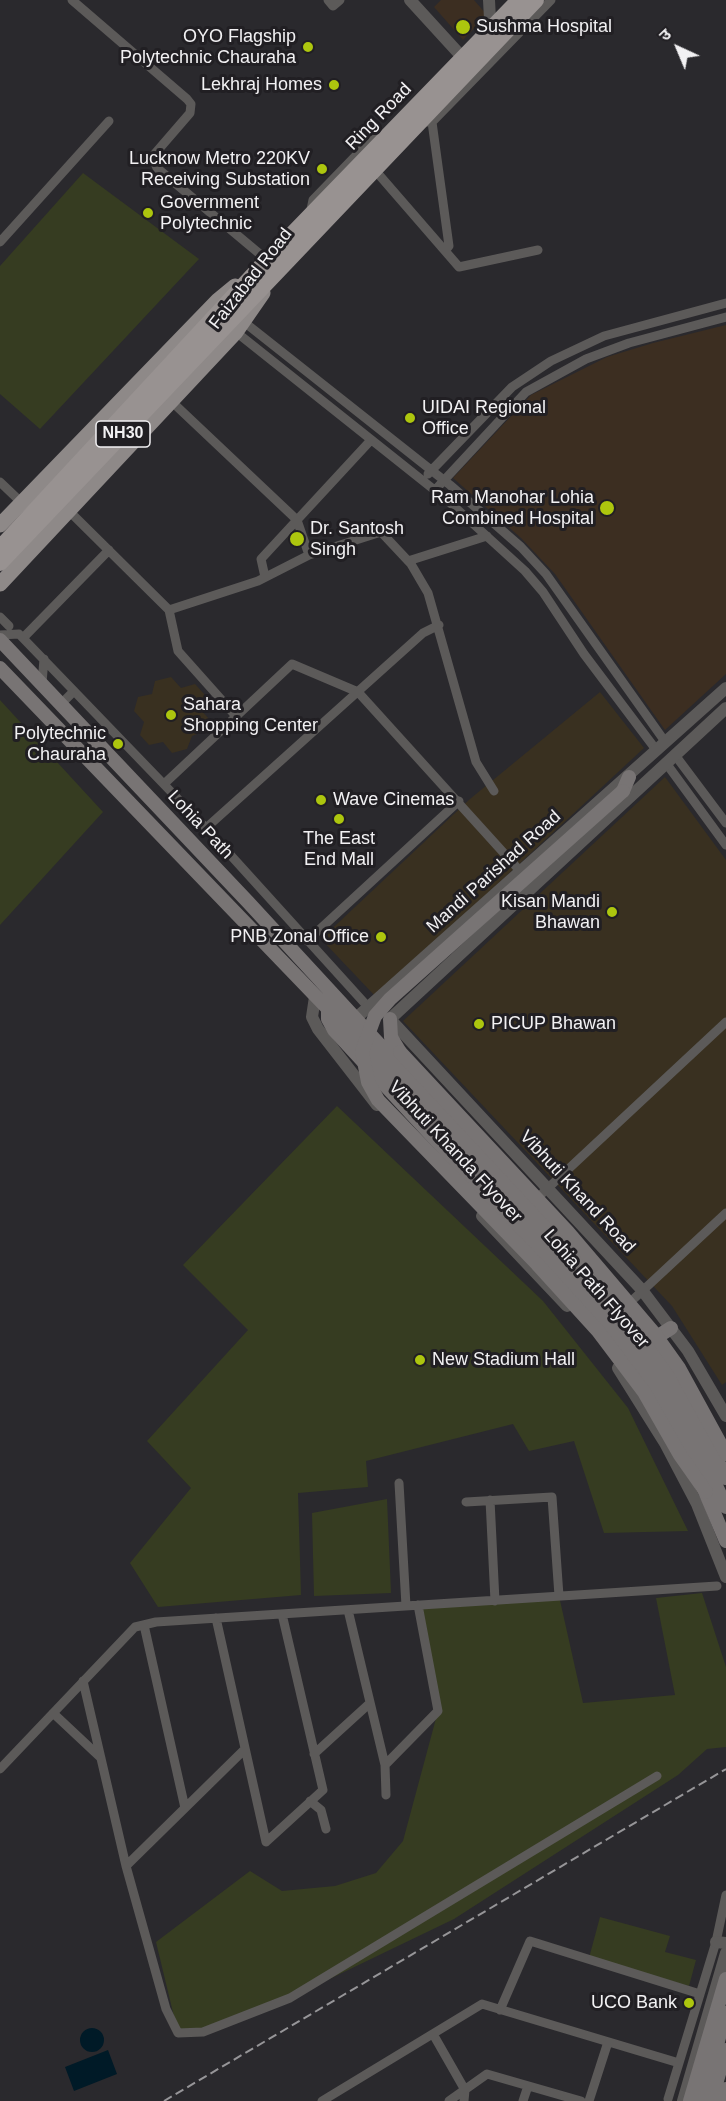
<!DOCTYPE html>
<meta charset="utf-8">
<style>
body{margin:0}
#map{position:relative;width:726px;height:2101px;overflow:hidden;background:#2a292d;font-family:Arial,"Noto Sans Devanagari",sans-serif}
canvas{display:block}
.north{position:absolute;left:648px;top:18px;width:60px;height:60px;-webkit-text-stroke:4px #211f23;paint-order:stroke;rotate:316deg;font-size:16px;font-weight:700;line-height:24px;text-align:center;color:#f2f1f3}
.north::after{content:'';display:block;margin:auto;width:21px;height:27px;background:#f2f1f3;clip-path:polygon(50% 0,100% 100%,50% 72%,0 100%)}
</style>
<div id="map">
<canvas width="726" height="2101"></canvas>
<div class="north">उ</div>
</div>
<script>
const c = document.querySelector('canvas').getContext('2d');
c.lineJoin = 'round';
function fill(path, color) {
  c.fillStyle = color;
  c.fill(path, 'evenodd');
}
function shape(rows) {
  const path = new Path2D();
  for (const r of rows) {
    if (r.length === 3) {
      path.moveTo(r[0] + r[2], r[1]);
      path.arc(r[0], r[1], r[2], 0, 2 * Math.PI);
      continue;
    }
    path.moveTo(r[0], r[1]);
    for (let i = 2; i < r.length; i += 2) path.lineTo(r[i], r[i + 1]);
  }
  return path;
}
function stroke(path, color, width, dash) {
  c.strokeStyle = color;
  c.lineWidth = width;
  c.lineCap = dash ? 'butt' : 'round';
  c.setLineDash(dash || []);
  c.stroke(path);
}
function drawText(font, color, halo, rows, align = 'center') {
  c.font = font + ' Arial,sans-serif';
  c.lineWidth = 6;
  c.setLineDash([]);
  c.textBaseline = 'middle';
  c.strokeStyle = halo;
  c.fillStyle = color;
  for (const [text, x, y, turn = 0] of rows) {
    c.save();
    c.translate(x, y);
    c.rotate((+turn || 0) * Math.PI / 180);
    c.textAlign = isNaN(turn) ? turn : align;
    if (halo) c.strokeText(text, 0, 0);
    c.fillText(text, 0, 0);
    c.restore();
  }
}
fill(shape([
 [171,677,181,688,195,684,205,695,200,709,209,719,205,731,192,736,187,749,172,753,163,742,149,745,140,735,144,722,134,711,138,697,152,694,155,681],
 [600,692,644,748,376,997,321,939,470,799],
 [665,777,726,860,726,1382,722,1385,672,1306,403,1021]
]), '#393020');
fill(shape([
 [441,0,474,0,487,15,463,40,434,7],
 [726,325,726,674,665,730,555,574,521,538,453,478,531,395,607,357,653,343]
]), '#3c2e21');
fill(shape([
 [83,173,199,259,40,429,0,394,0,266],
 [0,700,103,812,0,925],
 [337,1106,543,1301,628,1408,688,1531,604,1533,574,1441,529,1451,513,1424,366,1461,368,1487,298,1493,301,1595,158,1607,130,1563,191,1488,147,1441,248,1330,183,1265],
 [387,1499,391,1593,314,1596,312,1513],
 [702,1593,726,1667,726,1747,707,1749,678,1775,454,1919,290,1998,203,2032,178,2033,156,1942,250,1871,282,1891,335,1886,376,1873,403,1841,438,1711,418,1605,559,1596,583,1703,675,1695,656,1598],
 [600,1917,670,1936,665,1952,696,1960,689,1986,589,1958]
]), '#363c21');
fill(shape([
 [92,2040,12],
 [108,2050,117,2074,74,2091,65,2067]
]), '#001a27');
stroke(shape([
 [72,0,187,99,191,104,190,113,152,157,157,168,267,260],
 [328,0,333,6,340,0],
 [421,122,432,122,551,0],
 [432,122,449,246,445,251],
 [374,169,459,267,538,250],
 [310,214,313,200,375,136],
 [0,242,109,121],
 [244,322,450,485,521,547,546,574,666,743],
 [236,332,447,500,525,571,543,592,584,654,657,751],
 [170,400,297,520,371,440],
 [428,474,512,387,551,361,604,336,726,303],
 [0,482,22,503],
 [435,490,526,392,586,359,629,343,726,317],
 [68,510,169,610,178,651,235,715],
 [408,561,487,536],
 [265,577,261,559,297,520,309,555,381,532,411,564,428,593,476,762,494,791],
 [169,610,258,581,309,555],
 [0,617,9,626],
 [0,635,19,634,74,691],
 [23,638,109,550],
 [42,683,44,659],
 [62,703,74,691,206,828,369,1008],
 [675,755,726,823],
 [666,763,726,845],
 [164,784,292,664,358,692,521,872],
 [206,828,423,633,439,625],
 [307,941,459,801],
 [533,1202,726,1022],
 [625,1307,726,1213],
 [399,1483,406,1606],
 [490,1500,495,1601],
 [466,1502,552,1497,559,1596],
 [348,1610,385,1765,386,1795],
 [216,1618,266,1842],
 [144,1625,185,1808],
 [83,1681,126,1866,166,2009,178,2033,203,2032,290,1998,657,1776],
 [53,1713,101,1758],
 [314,1754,370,1703],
 [385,1765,438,1711,418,1605],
 [0,1769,135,1627,156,1622,717,1586],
 [310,1801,321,1810,326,1829],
 [266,1842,323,1790,282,1614],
 [126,1866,245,1749],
 [500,2010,530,1941,700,1994],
 [433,2034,465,2090,464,2101],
 [668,2099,716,1942,726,1895],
 [322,2101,482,2004,679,2063],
 [449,2101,487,2074,581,2101],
 [523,2101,528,2086],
 [589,2101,608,2042]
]), '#5c5a59', 9);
stroke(shape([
 [410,0,463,58],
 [489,0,490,19],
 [726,708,390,1019,642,1290,688,1351,726,1416],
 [315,997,312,1017,318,1029,377,1105],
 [355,1019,726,688],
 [482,1216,567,1306],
 [618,1368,665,1443,697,1504,726,1577],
 [716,1942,726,1943],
 [683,2101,726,1953]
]), '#5c5a59', 12);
stroke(shape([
 [0,640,248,902,628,1314,649,1342,695,1415,726,1478],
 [0,668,358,1040,608,1308,663,1381,684,1417,726,1507],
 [623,791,629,777],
 [328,1012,328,1019,334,1030,617,1336,651,1383,682,1437,726,1541],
 [390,1019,391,1037,400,1052],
 [649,1342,671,1328],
 [690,2101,726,1979],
 [701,2101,726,2013],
 [711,2101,726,2050],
 [723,2101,726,2089]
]), '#787474', 14);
stroke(shape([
 [0,525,218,300,235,286],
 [0,584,236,332,263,293]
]), '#8e8988', 15);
stroke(shape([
 [0,548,267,260,519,0],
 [0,563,536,0]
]), '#989291', 16);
stroke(shape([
 [164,2101,726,1769]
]), '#969598', 2, [9, 4.5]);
stroke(shape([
 [623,791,390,999,375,1016,362,1051,368,1082,378,1100,537,1264,598,1331,644,1392,680,1455,706,1492],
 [400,1052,568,1232,654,1333,679,1368,726,1454]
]), '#787474', 14);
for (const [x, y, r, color] of [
 [463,27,8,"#adc60e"],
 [308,47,6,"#adc60e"],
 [334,85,6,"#adc60e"],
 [322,169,6,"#adc60e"],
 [148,213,6,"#adc60e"],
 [410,418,6,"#adc60e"],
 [607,508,8,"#adc60e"],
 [297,539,8,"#adc60e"],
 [171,715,6,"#adc60e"],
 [118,744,6,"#adc60e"],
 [321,800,6,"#adc60e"],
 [339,819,6,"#adc60e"],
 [612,912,6,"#adc60e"],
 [381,937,6,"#adc60e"],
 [479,1024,6,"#adc60e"],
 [420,1360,6,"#adc60e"],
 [689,2003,6,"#adc60e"]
]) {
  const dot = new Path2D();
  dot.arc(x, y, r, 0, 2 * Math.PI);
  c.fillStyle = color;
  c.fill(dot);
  stroke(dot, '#211f23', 2);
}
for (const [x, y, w] of [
 [123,434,54]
]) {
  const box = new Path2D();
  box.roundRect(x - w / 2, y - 13, w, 26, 4.5);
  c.fillStyle = '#211f23';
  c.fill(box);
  stroke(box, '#f2f1f3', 1.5);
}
drawText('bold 16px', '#f2f1f3', null, [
 ["NH30",123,434]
]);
drawText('18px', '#f2f1f3', '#211f23', [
 ["Sushma Hospital",476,27],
 ["OYO Flagship",296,37,"right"],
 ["Polytechnic Chauraha",296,58,"right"],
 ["Lekhraj Homes",322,85,"right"],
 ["Lucknow Metro 220KV",310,159,"right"],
 ["Receiving Substation",310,180,"right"],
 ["Government",160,203],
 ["Polytechnic",160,224],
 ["UIDAI Regional",422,408],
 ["Office",422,429],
 ["Ram Manohar Lohia",594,498,"right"],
 ["Combined Hospital",594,519,"right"],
 ["Dr. Santosh",310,529],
 ["Singh",310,550],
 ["Sahara",183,705],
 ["Shopping Center",183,726],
 ["Polytechnic",106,734,"right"],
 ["Chauraha",106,755,"right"],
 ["Wave Cinemas",333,800],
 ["The East",339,839,"center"],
 ["End Mall",339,860,"center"],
 ["Kisan Mandi",600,902,"right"],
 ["Bhawan",600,923,"right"],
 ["PNB Zonal Office",369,937,"right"],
 ["PICUP Bhawan",491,1024],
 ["New Stadium Hall",432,1360],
 ["UCO Bank",677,2003,"right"]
], 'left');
drawText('18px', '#f2f1f3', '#211f23', [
 ["Ring Road",379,117,-46],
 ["Faizabad Road",251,279,-52],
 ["Lohia Path",200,825,47],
 ["Mandi Parishad Road",494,872,-42],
 ["Vibhuti Khanda Flyover",455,1152,47],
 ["Vibhuti Khand Road",577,1192,47],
 ["Lohia Path Flyover",596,1289,49]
]);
</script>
